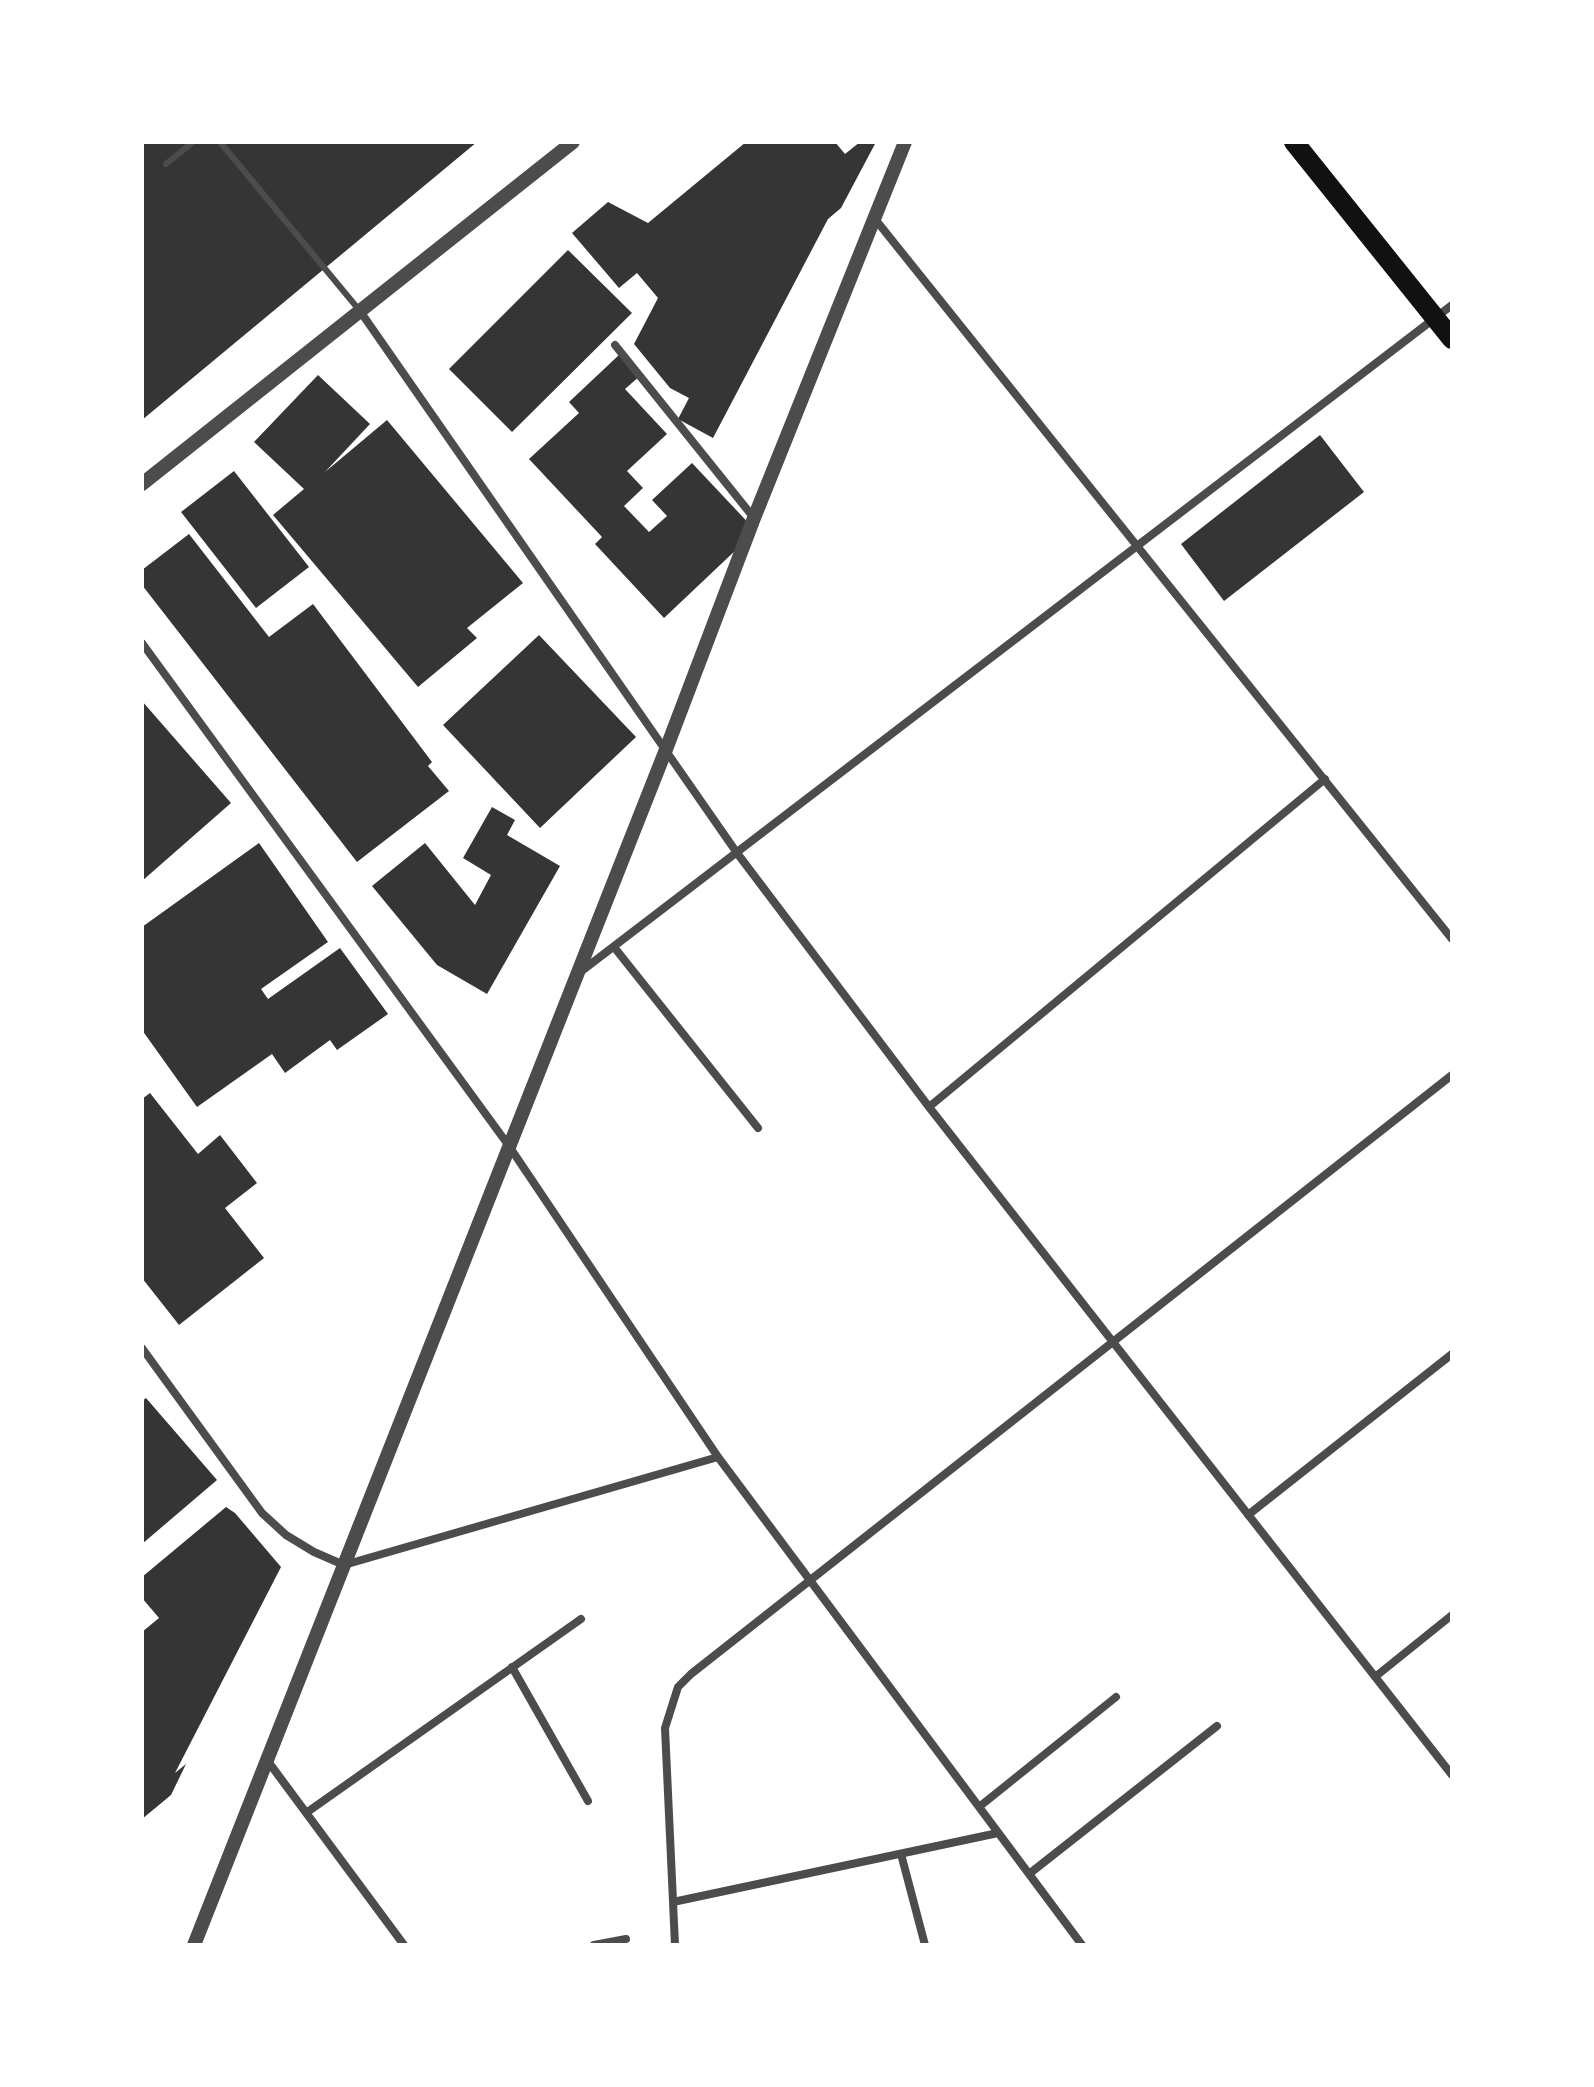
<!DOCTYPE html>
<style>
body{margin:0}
#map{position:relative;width:1594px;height:2087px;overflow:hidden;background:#fff;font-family:"Space Grotesk",sans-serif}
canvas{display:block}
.frame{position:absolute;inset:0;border:144px solid #fff;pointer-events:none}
</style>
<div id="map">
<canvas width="1594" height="2087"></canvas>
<div class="frame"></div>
</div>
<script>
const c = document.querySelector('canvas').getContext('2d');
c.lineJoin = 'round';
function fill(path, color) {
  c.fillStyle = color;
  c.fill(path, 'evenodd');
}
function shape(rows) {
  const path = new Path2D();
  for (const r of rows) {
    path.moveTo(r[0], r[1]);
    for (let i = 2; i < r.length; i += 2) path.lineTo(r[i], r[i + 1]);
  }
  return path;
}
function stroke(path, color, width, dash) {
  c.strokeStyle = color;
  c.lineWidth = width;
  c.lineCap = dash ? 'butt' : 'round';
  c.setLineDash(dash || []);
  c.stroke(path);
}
fill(shape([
 [142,142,477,142,142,420],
 [746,142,835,142,845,154,860,142,876,142,841,208,828,219,713,438,678,419,689,398,670,388,634,344,658,298,637,273,619,288,572,233,608,202,648,223],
 [568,250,632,313,512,432,449,369],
 [620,354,641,375,625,389,667,434,627,471,643,488,624,506,649,532,667,516,652,500,692,463,756,531,664,618,595,544,602,537,529,459,579,413,569,402],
 [318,375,370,424,325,472,387,420,523,583,467,628,477,638,418,687,273,515,304,489,254,442],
 [1320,435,1364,492,1224,601,1181,544],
 [234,471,309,567,256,608,181,512],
 [189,534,269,637,313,604,432,762,428,766,449,791,357,862,142,585,142,570],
 [539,635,636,737,540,828,443,725],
 [142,701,231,803,142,881],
 [492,807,515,820,507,835,560,866,487,994,437,965,372,886,425,843,475,905,491,875,463,858],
 [259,843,328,942,261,989,268,999,340,948,388,1014,337,1050,330,1040,285,1073,272,1054,197,1107,142,1030,142,927],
 [150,1093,198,1154,220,1135,257,1183,225,1208,264,1258,179,1325,142,1278,142,1099],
 [146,1398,217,1480,142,1544,142,1401],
 [226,1507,235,1513,281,1567,175,1773,186,1764,171,1795,142,1819,142,1632,159,1618,142,1598,142,1577]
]), '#353535');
stroke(shape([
 [220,142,360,311],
 [166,164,193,142]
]), '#4c4c4c', 6);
stroke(shape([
 [875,219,1452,939],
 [360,311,737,853,929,1107,1452,1775],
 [615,345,754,518],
 [142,643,509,1146,718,1457,1082,1945],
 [614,947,758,1128],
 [579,973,1452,305],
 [929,1107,1325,779],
 [142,1348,262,1513,286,1535,314,1552,344,1565,718,1457],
 [1248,1515,1452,1354],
 [512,1667,588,1801],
 [1375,1677,1452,1615],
 [267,1760,404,1945],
 [979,1807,1116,1697],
 [306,1813,581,1619],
 [901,1854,925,1945],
 [1029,1874,1217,1726],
 [673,1902,998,1833],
 [594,1945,626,1939],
 [675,1945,665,1728,678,1687,691,1674,1452,1075]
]), '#4c4c4c', 8);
stroke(shape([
 [142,484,573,142],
 [194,1945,665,752,754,518,905,142]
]), '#4c4c4c', 14);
stroke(shape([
 [1294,142,1452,339]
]), '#111', 20);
</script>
